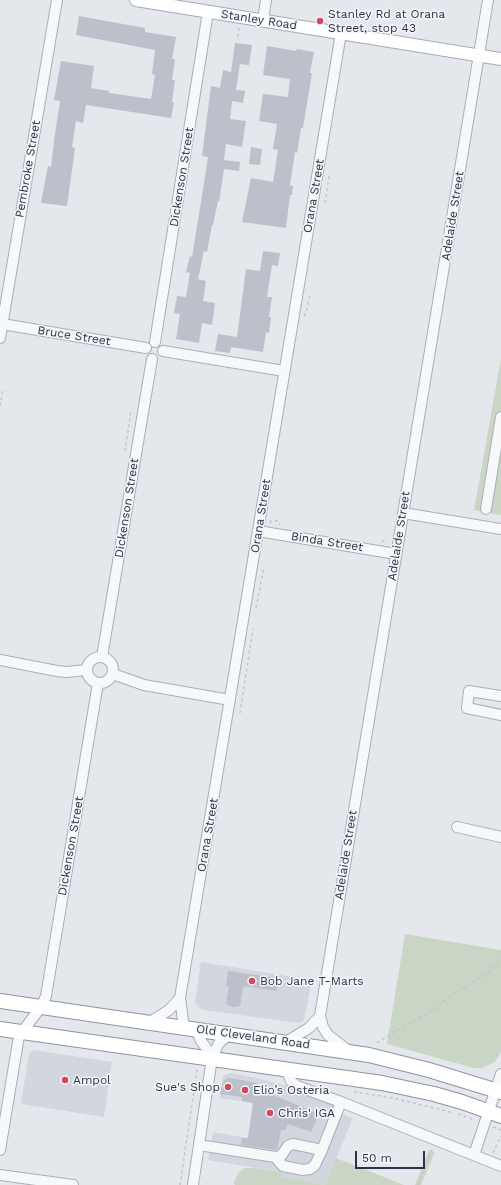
<!DOCTYPE html>
<meta charset="utf-8">
<style>
body{margin:0}
#map{position:relative;width:501px;height:1185px;overflow:hidden;background:#e4e7ec;font-family:"Work Sans",sans-serif}
canvas{display:block}
.scale{position:absolute;left:355px;top:1151px;width:70px;height:18px;box-sizing:border-box;border:2px solid #2b3445;border-top:0;padding-left:5px;font-size:12px;line-height:14px;white-space:nowrap;color:#2b3445;-webkit-text-stroke:3px #f4f6f9;paint-order:stroke}
</style>
<div id="map">
<canvas width="501" height="1185"></canvas>
<div class="scale">50 m</div>
</div>
<script>
const c = document.querySelector('canvas').getContext('2d');
c.lineJoin = 'round';
function fill(path, color) {
  c.fillStyle = color;
  c.fill(path, 'evenodd');
}
function shape(rows) {
  const path = new Path2D();
  for (const r of rows) {
    if (r.length === 3) {
      path.moveTo(r[0] + r[2], r[1]);
      path.arc(r[0], r[1], r[2], 0, 2 * Math.PI);
      continue;
    }
    path.moveTo(r[0], r[1]);
    for (let i = 2; i < r.length; i += 2) path.lineTo(r[i], r[i + 1]);
  }
  return path;
}
function stroke(path, color, width, dash) {
  c.strokeStyle = color;
  c.lineWidth = width;
  c.lineCap = dash ? 'butt' : 'round';
  c.setLineDash(dash || []);
  c.stroke(path);
}
function drawText(font, color, halo, rows, align = 'center') {
  c.font = font + ' "Work Sans",sans-serif';
  c.lineWidth = 3;
  c.setLineDash([]);
  c.textBaseline = 'middle';
  c.strokeStyle = halo;
  c.fillStyle = color;
  for (const [text, x, y, turn = 0] of rows) {
    c.save();
    c.translate(x, y);
    c.rotate((+turn || 0) * Math.PI / 180);
    c.textAlign = isNaN(turn) ? turn : align;
    if (halo) c.strokeText(text, 0, 0);
    c.fillText(text, 0, 0);
    c.restore();
  }
}
fill(shape([
 [201,962,312,980,304,1020,299,1023,203,1010,199,1008,195,1002],
 [33,1050,112,1062,104,1117,21,1104,29,1054],
 [231,1073,257,1078,291,1087,334,1104,332,1110,353,1118,325,1185,281,1177,281,1172,208,1160,213,1132,248,1138,253,1103,220,1098,223,1076]
]), '#d2d6de');
fill(shape([
 [501,359,501,515,474,510],
 [405,934,501,950,501,1052,495,1062,482,1068,474,1068,387,1044],
 [429,1150,435,1152,421,1185,415,1185],
 [336,1158,404,1185,235,1185,234,1182,239,1172,245,1168,255,1168,281,1172,281,1177,325,1185]
]), '#c9d6c5');
fill(shape([
 [79,16,145,28,145,32,176,37,172,59,175,59,172,80,175,80,172,102,174,103,171,118,86,105,83,123,76,121,72,147,75,148,67,206,41,203,48,166,51,167,54,141,60,101,54,100,61,61,94,66,91,88,109,91,109,93,151,99,155,75,152,74,155,50,76,35],
 [235,43,252,45,249,65,240,64,236,90,245,91,243,103,232,101,230,119,246,121,242,147,226,144,224,160,240,162,239,171,224,169,219,202,218,201,213,225,212,225,207,252,204,251,198,279,206,281,203,301,215,303,212,325,202,323,199,343,176,339,180,314,174,313,177,296,186,297,190,273,186,272,190,256,192,257,205,177,208,157,202,156,211,86,220,88,223,70,231,72],
 [267,46,296,51,297,49,314,52,310,73,312,73,303,128,301,128,297,153,295,152,290,185,293,186,292,195,290,195,286,228,242,222,251,178,273,182,278,150,273,149,277,124,259,121,263,94,288,97,290,79,263,75],
 [251,147,262,149,260,165,249,164],
 [263,251,280,253,278,266,272,265,267,297,272,297,269,317,271,317,269,333,266,332,263,352,231,347,230,353,215,351,218,334,237,337,246,269,260,271],
 [228,971,278,978,277,991,243,986,240,1006,233,1007,226,1004,229,986,226,986],
 [230,1078,257,1083,256,1090,268,1093,319,1114,311,1132,288,1124,285,1130,281,1130,277,1150,241,1145,242,1138,248,1138,253,1103,242,1101,242,1097,220,1094,223,1082,226,1079]
]), '#bbc0ca');
const minor = shape([
 [263,20,266,0],
 [2,324,146,348],
 [0,338,57,0],
 [155,342,208,12],
 [163,351,284,371],
 [486,509,501,417],
 [403,513,501,529],
 [258,531,396,554],
 [100,670,13],
 [102,657,152,359],
 [0,660,57,671,66,672,87,670],
 [113,674,144,685,230,700],
 [501,696,469,691,467,708,501,715],
 [457,827,501,837],
 [150,1022,169,1010,180,998],
 [184,1028,180,998,341,33],
 [196,1029,201,1041,207,1049,212,1058],
 [286,1042,309,1028,320,1016],
 [349,1051,328,1035,323,1027,320,1016,488,0],
 [286,1069,291,1081,297,1086,341,1102,501,1166],
 [199,1145,275,1157,281,1156,288,1146,293,1144,322,1150],
 [0,1150,19,1036,41,1007,46,996,98,683],
 [474,1155,501,1074],
 [275,1157,283,1166,303,1170,310,1169,315,1165,322,1150,341,1102],
 [0,1175,73,1185],
 [193,1185,212,1058,219,1043,230,1034]
]);
const major = shape([
 [136,0,501,59]
]);
const highway = shape([
 [0,1001,369,1055,429,1070,501,1092],
 [0,1029,382,1083,434,1094,462,1102,501,1116]
]);
stroke(minor, '#a9aeb7', 12);
stroke(major, '#a3abb8', 14);
stroke(highway, '#8b94a3', 16);
stroke(shape([
 [238,37,239,27],
 [325,203,329,176],
 [304,316,306,313,310,295],
 [0,406,3,389],
 [125,451,131,410],
 [270,523,271,521,278,521,280,525],
 [382,542,387,538],
 [256,608,264,567],
 [240,713,253,629],
 [465,987,469,992],
 [377,1043,394,1032,436,1008,454,993,487,974,501,959],
 [282,1091,286,1088],
 [354,1092,393,1098,454,1113],
 [458,1114,475,1120],
 [493,1127,501,1130],
 [493,1153,501,1136],
 [180,1185,197,1070,196,1069],
 [418,1185,432,1149]
]), '#c2c5cb', 1.5, [3, 3]);
stroke(minor, '#f7f8fa', 10);
stroke(major, '#fff', 12);
stroke(highway, '#fff', 14);
for (const [x, y, r, color] of [
 [320,21,4,"#d1495b"],
 [252,981,4,"#d1495b"],
 [65,1080,4,"#d1495b"],
 [228,1087,4,"#d1495b"],
 [245,1090,4,"#d1495b"],
 [270,1113,4,"#d1495b"]
]) {
  const dot = new Path2D();
  dot.arc(x, y, r, 0, 2 * Math.PI);
  c.fillStyle = color;
  c.fill(dot);
  stroke(dot, '#f4f6f9', 1.5);
}
drawText('12px', '#2b3445', '#f4f6f9', [
 ["Stanley Rd at Orana",328,14],
 ["Street, stop 43",328,28],
 ["Bob Jane T-Marts",260,981],
 ["Ampol",73,1080],
 ["Sue's Shop",220,1087,"right"],
 ["Elio’s Osteria",253,1090],
 ["Chris' IGA",278,1113]
], 'left');
drawText('12px', '#2b3445', '#f4f6f9', [
 ["Stanley Road",259,20,9],
 ["Pembroke Street",28,169,-80],
 ["Dickenson Street",182,177,-81],
 ["Orana Street",314,196,-80],
 ["Adelaide Street",453,216,-81],
 ["Bruce Street",74,336,9],
 ["Dickenson Street",127,508,-81],
 ["Orana Street",261,516,-81],
 ["Adelaide Street",399,536,-81],
 ["Binda Street",327,542,9],
 ["Orana Street",208,835,-80],
 ["Dickenson Street",71,846,-80],
 ["Adelaide Street",346,855,-81],
 ["Old Cleveland Road",253,1037,8]
]);
</script>
